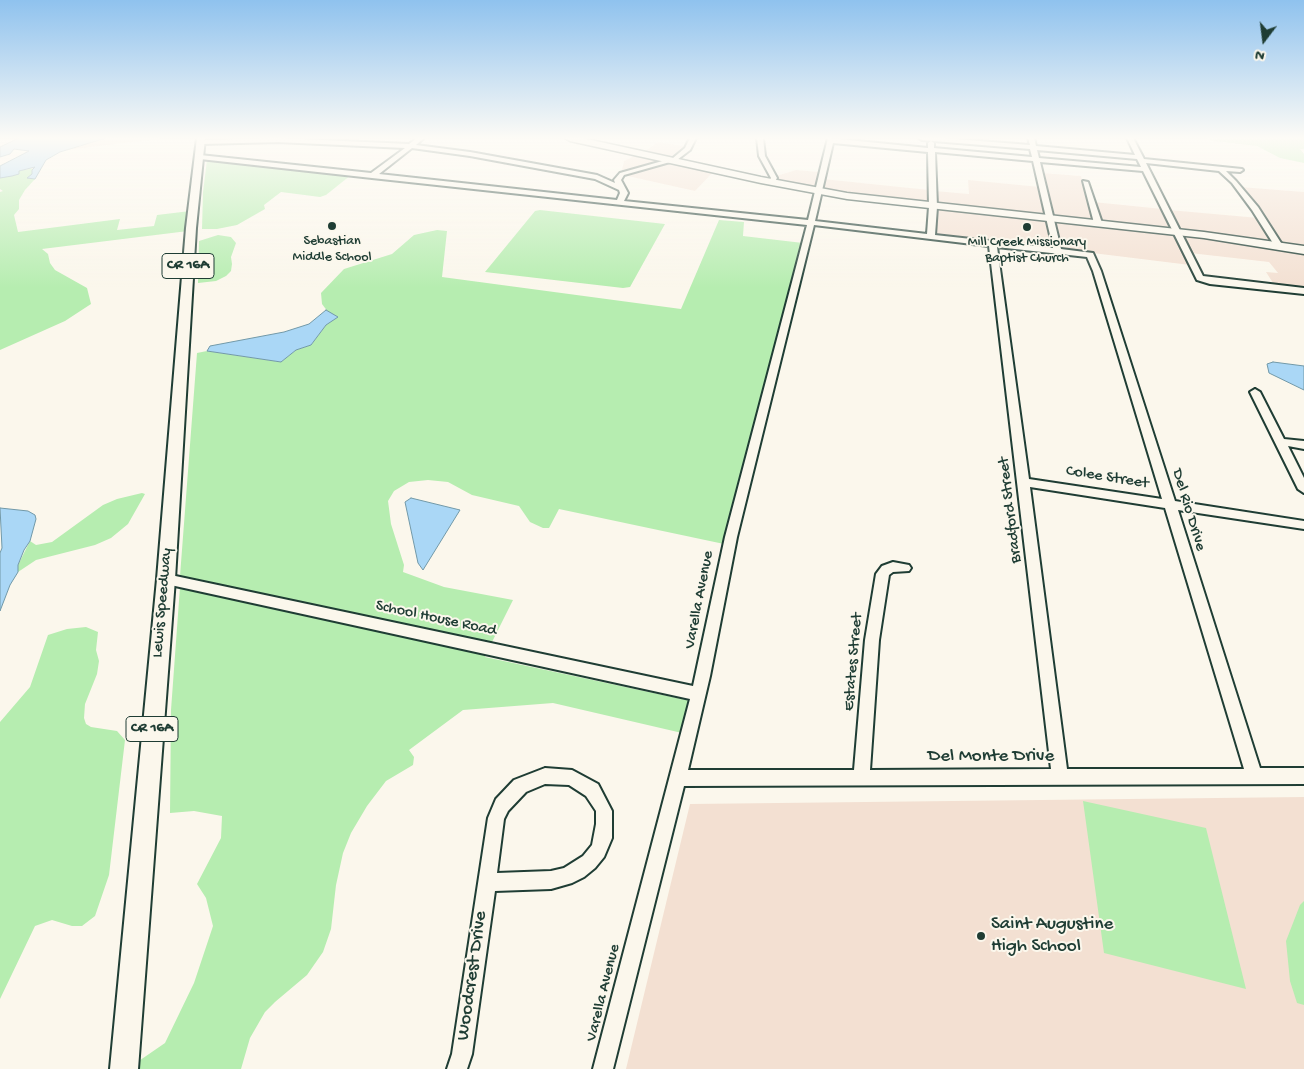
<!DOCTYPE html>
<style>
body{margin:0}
#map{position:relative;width:1304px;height:1069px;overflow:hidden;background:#fbf7ec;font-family:"Gochi Hand",sans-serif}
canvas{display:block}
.north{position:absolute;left:1239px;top:15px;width:50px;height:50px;-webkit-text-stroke:4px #fbf7ec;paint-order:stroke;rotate:195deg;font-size:14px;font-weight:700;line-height:20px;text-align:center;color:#1f3d34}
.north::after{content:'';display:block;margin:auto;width:18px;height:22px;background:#1f3d34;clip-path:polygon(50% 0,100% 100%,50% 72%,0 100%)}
</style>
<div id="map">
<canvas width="1304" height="1069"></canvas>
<div class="north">N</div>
</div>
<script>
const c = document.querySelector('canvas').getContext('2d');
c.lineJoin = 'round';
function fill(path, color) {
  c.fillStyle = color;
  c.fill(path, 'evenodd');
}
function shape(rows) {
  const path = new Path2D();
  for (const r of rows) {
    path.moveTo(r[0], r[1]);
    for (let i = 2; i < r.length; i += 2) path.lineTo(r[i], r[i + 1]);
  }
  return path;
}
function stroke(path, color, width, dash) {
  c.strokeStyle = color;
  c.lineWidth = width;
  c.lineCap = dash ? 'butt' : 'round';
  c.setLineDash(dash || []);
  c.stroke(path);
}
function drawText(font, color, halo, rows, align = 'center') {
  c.font = font + ' "Gochi Hand",sans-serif';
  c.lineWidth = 4;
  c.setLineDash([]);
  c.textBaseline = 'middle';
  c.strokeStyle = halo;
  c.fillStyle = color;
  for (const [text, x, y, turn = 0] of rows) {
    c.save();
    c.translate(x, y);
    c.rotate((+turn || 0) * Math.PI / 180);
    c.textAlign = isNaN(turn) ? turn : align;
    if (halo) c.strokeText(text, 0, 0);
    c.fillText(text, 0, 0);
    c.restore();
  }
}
fill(shape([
 [106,138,166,138,66,150],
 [658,142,688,147,671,159,643,153],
 [638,154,667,160,622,170,624,161],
 [672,161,714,171,695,191,623,175],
 [796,170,819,172,815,189,775,181,776,176],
 [1042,173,1081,176,1094,222,1053,217],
 [823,179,929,190,930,205,820,190],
 [968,180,1040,187,1047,217,936,206,935,191,969,194],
 [1240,187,1304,192,1304,248,1281,245],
 [1093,202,1163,209,1173,230,1100,222],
 [935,208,1048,220,1053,248,934,235],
 [1169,210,1259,218,1274,244,1180,231],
 [1054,220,1174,233,1190,265,1060,249],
 [1181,234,1304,251,1304,289,1275,286,1266,272,1278,273,1269,262,1190,253],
 [1304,797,1304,1069,626,1069,690,804]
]), '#f3e0d2');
fill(shape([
 [1205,138,1304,138,1304,149,1300,149,1304,154,1304,163,1280,158,1257,146,1214,141],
 [207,160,351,175,326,195,320,197,281,192,264,205,265,209,237,225,217,229,202,229,203,192],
 [37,168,33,171,32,179,35,179,25,190,19,200,19,209,14,215,18,232,120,219,117,230,154,226,157,215,190,211,188,231,42,249,48,254,50,263,55,270,87,288,91,304,65,321,0,350,0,192,3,191,0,189,0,178,18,174,19,171,23,170],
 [540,210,665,224,630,287,623,288,485,272,535,211],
 [719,220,744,222,743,236,803,243,724,544,559,509,549,528,543,528,530,522,519,506,472,495,448,482,428,480,409,482,394,491,388,501,391,524,404,565,403,572,444,587,513,600,491,644,180,576,197,353,207,351,281,362,296,350,311,345,326,325,337,317,328,312,322,304,321,293,344,269,392,254,414,235,437,230,447,231,442,277,681,309],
 [218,235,231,237,236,243,231,257,232,264,231,271,226,276,216,281,198,283,199,241],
 [142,493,145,494,128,524,111,538,95,545,36,560,18,572,18,565,30,541,36,545,52,542,103,505,117,499],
 [180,587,486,654,485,657,691,701,682,733,553,703,463,710,409,750,414,757,413,765,386,781,367,806,351,833,343,853,336,885,331,929,323,952,307,975,275,1002,265,1012,250,1038,241,1069,133,1069,133,1065,165,1043,194,983,213,926,206,898,197,884,221,838,222,816,194,811,170,813,171,710],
 [86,627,98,632,96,650,99,661,97,674,85,704,84,718,86,724,91,727,117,731,125,740,109,875,95,916,82,926,72,926,52,920,35,926,0,999,0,722,30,687,48,635,67,629],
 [1083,801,1206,828,1246,989,1104,953],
 [1304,901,1304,1005,1297,1003,1290,981,1286,941,1300,905]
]), '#b6edb0');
const water = shape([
 [19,138,106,138,60,152,46,160,35,179,27,178,32,174,32,170,35,167,19,171,19,174,12,176,0,178,0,166,29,151,14,149,10,154,0,157,0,147,19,138],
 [326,310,338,317,326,325,311,345,296,350,281,362,207,351,210,346,284,332,309,324,326,310],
 [1273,362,1304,366,1304,390,1269,373,1267,364,1273,362],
 [411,498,460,510,423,570,418,563,405,502,411,498],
 [0,508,28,511,35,515,36,519,30,541,24,550,18,565,18,572,10,585,0,611,0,553,2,548,0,508]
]);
fill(water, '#aad7f6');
stroke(water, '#7299a8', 1);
const minor = shape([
 [278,138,409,144,417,138,424,138,416,145,470,152,597,175,615,183,614,180,620,173,673,158,685,148,690,138,696,138,690,150,677,160,624,175,621,180,628,193,624,201,808,220,828,138,928,148,928,143,931,141,934,143,934,148,1032,157,1030,149,922,140,919,138,942,138,1030,145,1028,138,1034,138,1036,146,1135,155,1127,138,1133,138,1144,159,1242,169,1243,170,1240,172,1226,171,1236,181,1258,207,1283,246,1282,248,1276,248,1252,210,1232,183,1219,171,1146,163,1203,276,1304,288,1304,294,1210,284,1197,280,1143,171,1040,162,1061,249,1093,253,1101,271,1175,501,1304,521,1304,529,1178,510,1260,768,1304,768,1304,784,684,786,613,1069,593,1069,690,699,166,584,161,583,159,579,161,575,166,574,693,686,725,537,807,225,372,178,200,159,197,157,200,155,371,173,405,148,278,142,201,144,198,142,201,140,278,138],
 [833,143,928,152,929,207,927,234,815,221,833,143],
 [412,148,470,156,595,179,619,190,620,193,617,200,379,174,412,148],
 [1037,150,1137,159,1141,167,1039,158,1037,150],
 [935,152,1033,161,1053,248,935,235,937,207,935,152],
 [814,225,989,246,1051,769,870,770,879,640,889,575,893,572,909,571,911,568,909,565,893,562,882,566,876,574,865,640,854,770,688,770,710,676,737,537,814,225],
 [997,247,1087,257,1093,271,1162,499,1029,479,997,247],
 [1030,487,1165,508,1244,769,1067,769,1030,487],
 [757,138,763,138,765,156,777,178,774,183,769,182,771,178,759,156,757,138],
 [1083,181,1088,182,1102,223,1101,225,1094,223,1083,181],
 [1255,389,1260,392,1284,439,1304,441,1304,449,1288,446,1304,478,1304,493,1298,489,1250,392,1255,389],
 [545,768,572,770,598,784,612,811,612,838,604,857,595,868,584,877,572,883,551,889,495,891,472,1054,467,1069,447,1069,452,1054,488,818,496,799,514,780,545,768],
 [545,784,569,785,586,796,596,811,596,824,592,845,583,856,564,868,551,871,497,873,504,819,508,811,526,792,545,784]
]);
const major = shape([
 [197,138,205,138,196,228,175,579,138,1069,110,1069,157,579,186,228,197,138]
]);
const highway = shape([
 [565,138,582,138,761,177,847,193,1204,232,1304,246,1304,254,1204,238,847,199,761,183,570,141,565,138]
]);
stroke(minor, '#1f3d34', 4);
stroke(major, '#1f3d34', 4);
stroke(highway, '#1f3d34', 3);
fill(minor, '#fbf7ec');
fill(major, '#fbf7ec');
fill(highway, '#fbf7ec');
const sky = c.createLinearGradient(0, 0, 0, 288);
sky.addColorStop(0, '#8fc2ee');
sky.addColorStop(0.48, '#fdfbf6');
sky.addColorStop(1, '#fdfbf600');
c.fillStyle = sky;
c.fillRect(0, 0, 1304, 288);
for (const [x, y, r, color] of [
 [332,226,5,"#1f3d34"],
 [1027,227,5,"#1f3d34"],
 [981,936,5,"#1f3d34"]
]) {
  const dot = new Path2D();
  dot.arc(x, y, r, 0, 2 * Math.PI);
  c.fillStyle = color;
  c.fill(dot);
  stroke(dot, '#fbf7ec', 2);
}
drawText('14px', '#1f3d34', '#fbf7ec', [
 ["Sebastian",332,242],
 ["Middle School",332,258],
 ["Mill Creek Missionary",1027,243],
 ["Baptist Church",1027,259]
]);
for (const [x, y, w] of [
 [188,266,52],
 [152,729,52]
]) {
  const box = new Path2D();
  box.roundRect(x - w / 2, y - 12.5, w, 25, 4);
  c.fillStyle = '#fbf7ec';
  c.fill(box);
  stroke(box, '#1f3d34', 1);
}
drawText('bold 15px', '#1f3d34', null, [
 ["CR 16A",188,266],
 ["CR 16A",152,729]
]);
drawText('16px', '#1f3d34', '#fbf7ec', [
 ["Colee Street",1107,478,9],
 ["Bradford Street",1011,510,-97],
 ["Del Rio Drive",1188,510,73],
 ["Varella Avenue",700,600,-79],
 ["Lewis Speedway",163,603,-85],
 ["School House Road",436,619,12],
 ["Estates Street",854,662,-85],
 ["Varella Avenue",604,993,-76]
]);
drawText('19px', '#1f3d34', '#fbf7ec', [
 ["Del Monte Drive",991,757],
 ["Woodcrest Drive",473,976,-82]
]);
drawText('19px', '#1f3d34', '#fbf7ec', [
 ["Saint Augustine",991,925],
 ["High School",991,947]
], 'left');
</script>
